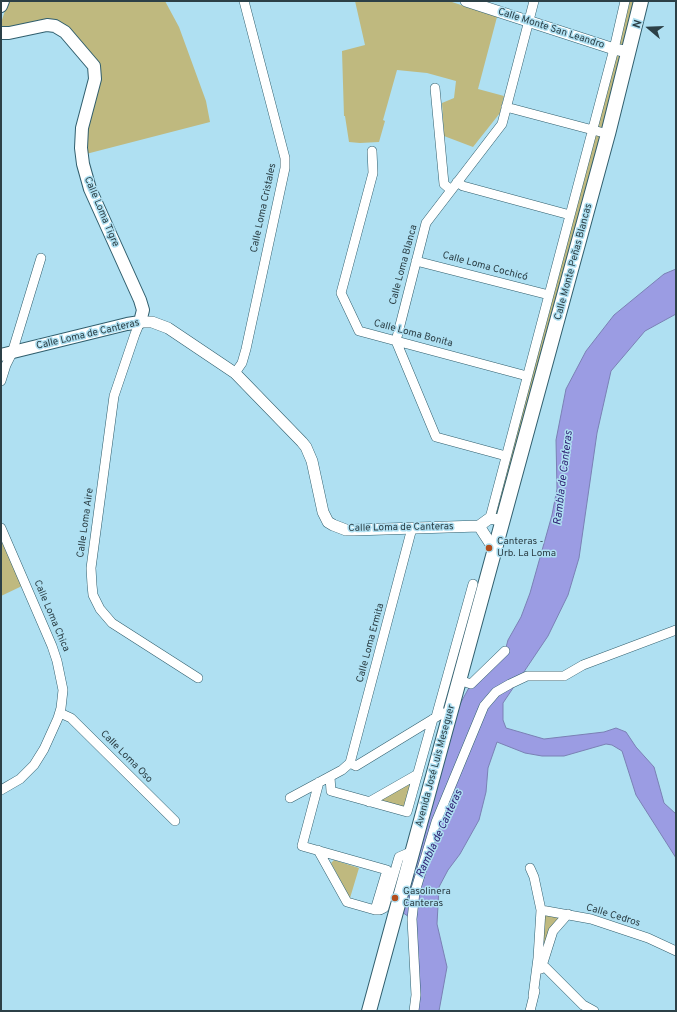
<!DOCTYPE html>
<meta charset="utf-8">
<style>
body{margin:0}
#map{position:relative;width:677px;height:1012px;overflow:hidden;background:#afe0f2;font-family:Overpass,sans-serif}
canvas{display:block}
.frame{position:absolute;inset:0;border:2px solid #2c4047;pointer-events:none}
.north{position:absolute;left:629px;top:8px;width:40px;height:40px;-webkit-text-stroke:3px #afe0f2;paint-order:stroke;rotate:289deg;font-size:11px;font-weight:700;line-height:16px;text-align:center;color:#2c4047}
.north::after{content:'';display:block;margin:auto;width:14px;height:18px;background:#2c4047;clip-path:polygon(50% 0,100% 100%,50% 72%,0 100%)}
</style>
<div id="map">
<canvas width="677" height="1012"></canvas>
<div class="frame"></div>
<div class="north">N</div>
</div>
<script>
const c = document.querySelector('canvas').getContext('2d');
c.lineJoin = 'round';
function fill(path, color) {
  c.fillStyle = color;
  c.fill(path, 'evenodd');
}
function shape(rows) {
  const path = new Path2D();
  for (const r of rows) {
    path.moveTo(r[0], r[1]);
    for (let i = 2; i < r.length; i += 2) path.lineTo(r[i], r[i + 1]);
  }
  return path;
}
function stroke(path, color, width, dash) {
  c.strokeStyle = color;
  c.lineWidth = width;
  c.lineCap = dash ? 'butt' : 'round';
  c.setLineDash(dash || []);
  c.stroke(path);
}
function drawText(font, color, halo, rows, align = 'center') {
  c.font = font + ' Overpass,sans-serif';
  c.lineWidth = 3;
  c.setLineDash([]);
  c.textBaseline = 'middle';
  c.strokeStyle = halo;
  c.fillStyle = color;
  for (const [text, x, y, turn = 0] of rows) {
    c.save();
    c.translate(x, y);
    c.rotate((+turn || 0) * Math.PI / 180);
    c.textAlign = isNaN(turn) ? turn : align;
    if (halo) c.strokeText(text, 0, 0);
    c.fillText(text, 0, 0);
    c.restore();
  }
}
fill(shape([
 [8,1,165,1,179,27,206,101,210,122,86,154,85,135,99,80,67,29,3,28,1,23],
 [355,1,449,1,497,17,478,89,504,96,500,113,473,147,444,136,442,103,454,98,456,81,427,73,397,70,383,120,385,121,379,142,360,143,349,142,345,116,344,116,342,51,365,45],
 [625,1,641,1,503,521,490,518],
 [1,537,22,586,1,596],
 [418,774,407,812,369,802],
 [334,860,359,868,350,898,331,863],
 [541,910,568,914,538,958]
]), '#bfb97f');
const water = shape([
 [676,269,676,314,645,331,611,371,597,433,579,558,568,595,548,636,503,703,503,720,506,728,544,739,604,732,616,728,626,732,636,747,654,767,664,803,676,814,676,858,636,795,622,751,612,745,606,744,564,756,542,756,525,753,497,742,488,768,486,792,479,820,460,854,448,870,439,887,437,924,447,967,439,1011,411,1011,413,996,409,917,402,912,454,715,471,684,505,651,508,640,521,617,530,593,552,515,557,489,556,440,566,389,586,351,614,315,664,274,676,269]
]);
fill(water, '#9b9ce3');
stroke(water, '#7a80b4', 1);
const minor = shape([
 [435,88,444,184,451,190],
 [506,107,608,134],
 [372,151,373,173,341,293,359,331,527,376],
 [457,182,463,186,570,215],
 [416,261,549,295],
 [140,322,135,334,114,396,91,568,92,585,93,595,100,609,112,623,198,678],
 [235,373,242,363,246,349,285,168,285,158,244,1],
 [1,381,6,365,12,353,41,258],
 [506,456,436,437,396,341,426,223,502,124,534,1],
 [490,518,614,49,625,1],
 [1,528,52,646,57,661,63,690,61,708,58,718,44,749,34,765,20,779,1,790],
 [459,680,471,684,505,651],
 [60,713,71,718,175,821],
 [436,717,473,584],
 [350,763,412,528],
 [330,777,331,791,407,812,433,719],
 [319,782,302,846,387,870,375,910],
 [290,798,342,770,350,763,356,766,443,713,450,714],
 [369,802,418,774],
 [318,850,347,902,375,910,380,910,384,908,399,857,413,851],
 [530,868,534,877,541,910,538,958,533,996],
 [541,910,591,919,648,938,676,951],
 [541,966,545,967,583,1005,594,1011],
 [541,969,553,931,568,914],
 [414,1011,416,995,412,919,415,892,436,822,484,706,496,692,510,684,527,676,564,676,583,665,676,630],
 [530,1011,535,991]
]);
const tertiary = shape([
 [466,1,614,49,629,52],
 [140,322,152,322,168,328,235,373,302,442,306,447,312,461,323,512,328,522,333,525,346,530,354,530,479,526],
 [479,526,490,543,497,545],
 [479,526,490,518,503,521]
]);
const secondary = shape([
 [1,6,3,1],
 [1,33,9,33,47,25,55,26,65,32,94,66,95,79,82,128,81,148,83,164,90,189,140,300,143,310,140,322,127,324,1,355]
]);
const primary = shape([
 [369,1011,608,134,641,1]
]);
stroke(minor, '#305e6d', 10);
stroke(tertiary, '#305e6d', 12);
stroke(secondary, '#305e6d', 14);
stroke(primary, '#305e6d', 16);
stroke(minor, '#fff', 9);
stroke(tertiary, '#fff', 11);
stroke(secondary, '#fff', 12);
stroke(primary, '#fff', 14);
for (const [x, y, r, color] of [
 [489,548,4,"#b24e1d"],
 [395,898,4,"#b24e1d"]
]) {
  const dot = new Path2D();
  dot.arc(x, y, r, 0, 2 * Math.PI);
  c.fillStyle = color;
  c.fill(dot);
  stroke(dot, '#afe0f2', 1.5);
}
drawText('10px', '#2c4047', '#afe0f2', [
 ["Calle Monte San Leandro",551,29,18],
 ["Calle Loma Cristales",264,208,-78],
 ["Calle Loma Tigre",101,212,67],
 ["Calle Monte Peñas Blancas",574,262,-75],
 ["Calle Loma Blanca",404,265,-75],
 ["Calle Loma Cochicó",485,267,15],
 ["Calle Loma Bonita",413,334,15],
 ["Calle Loma de Canteras",88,335,-13],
 ["Calle Loma Aire",86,523,-82],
 ["Calle Loma de Canteras",401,528,-1],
 ["Calle Loma Chica",51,616,67],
 ["Calle Loma Ermita",371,643,-75],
 ["Calle Loma Oso",126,757,45],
 ["Avenida José Luis Meseguer",436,766,-75],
 ["Calle Cedros",613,916,17]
]);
drawText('10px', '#2c4047', '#afe0f2', [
 ["Canteras -",497,542],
 ["Urb. La Loma",497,554],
 ["Gasolinera",403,892],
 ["Canteras",403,904]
], 'left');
drawText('italic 11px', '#2f2274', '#afe0f2', [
 ["Rambla de Canteras",564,478,-83],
 ["Rambla de Canteras",440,834,-65]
]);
</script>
